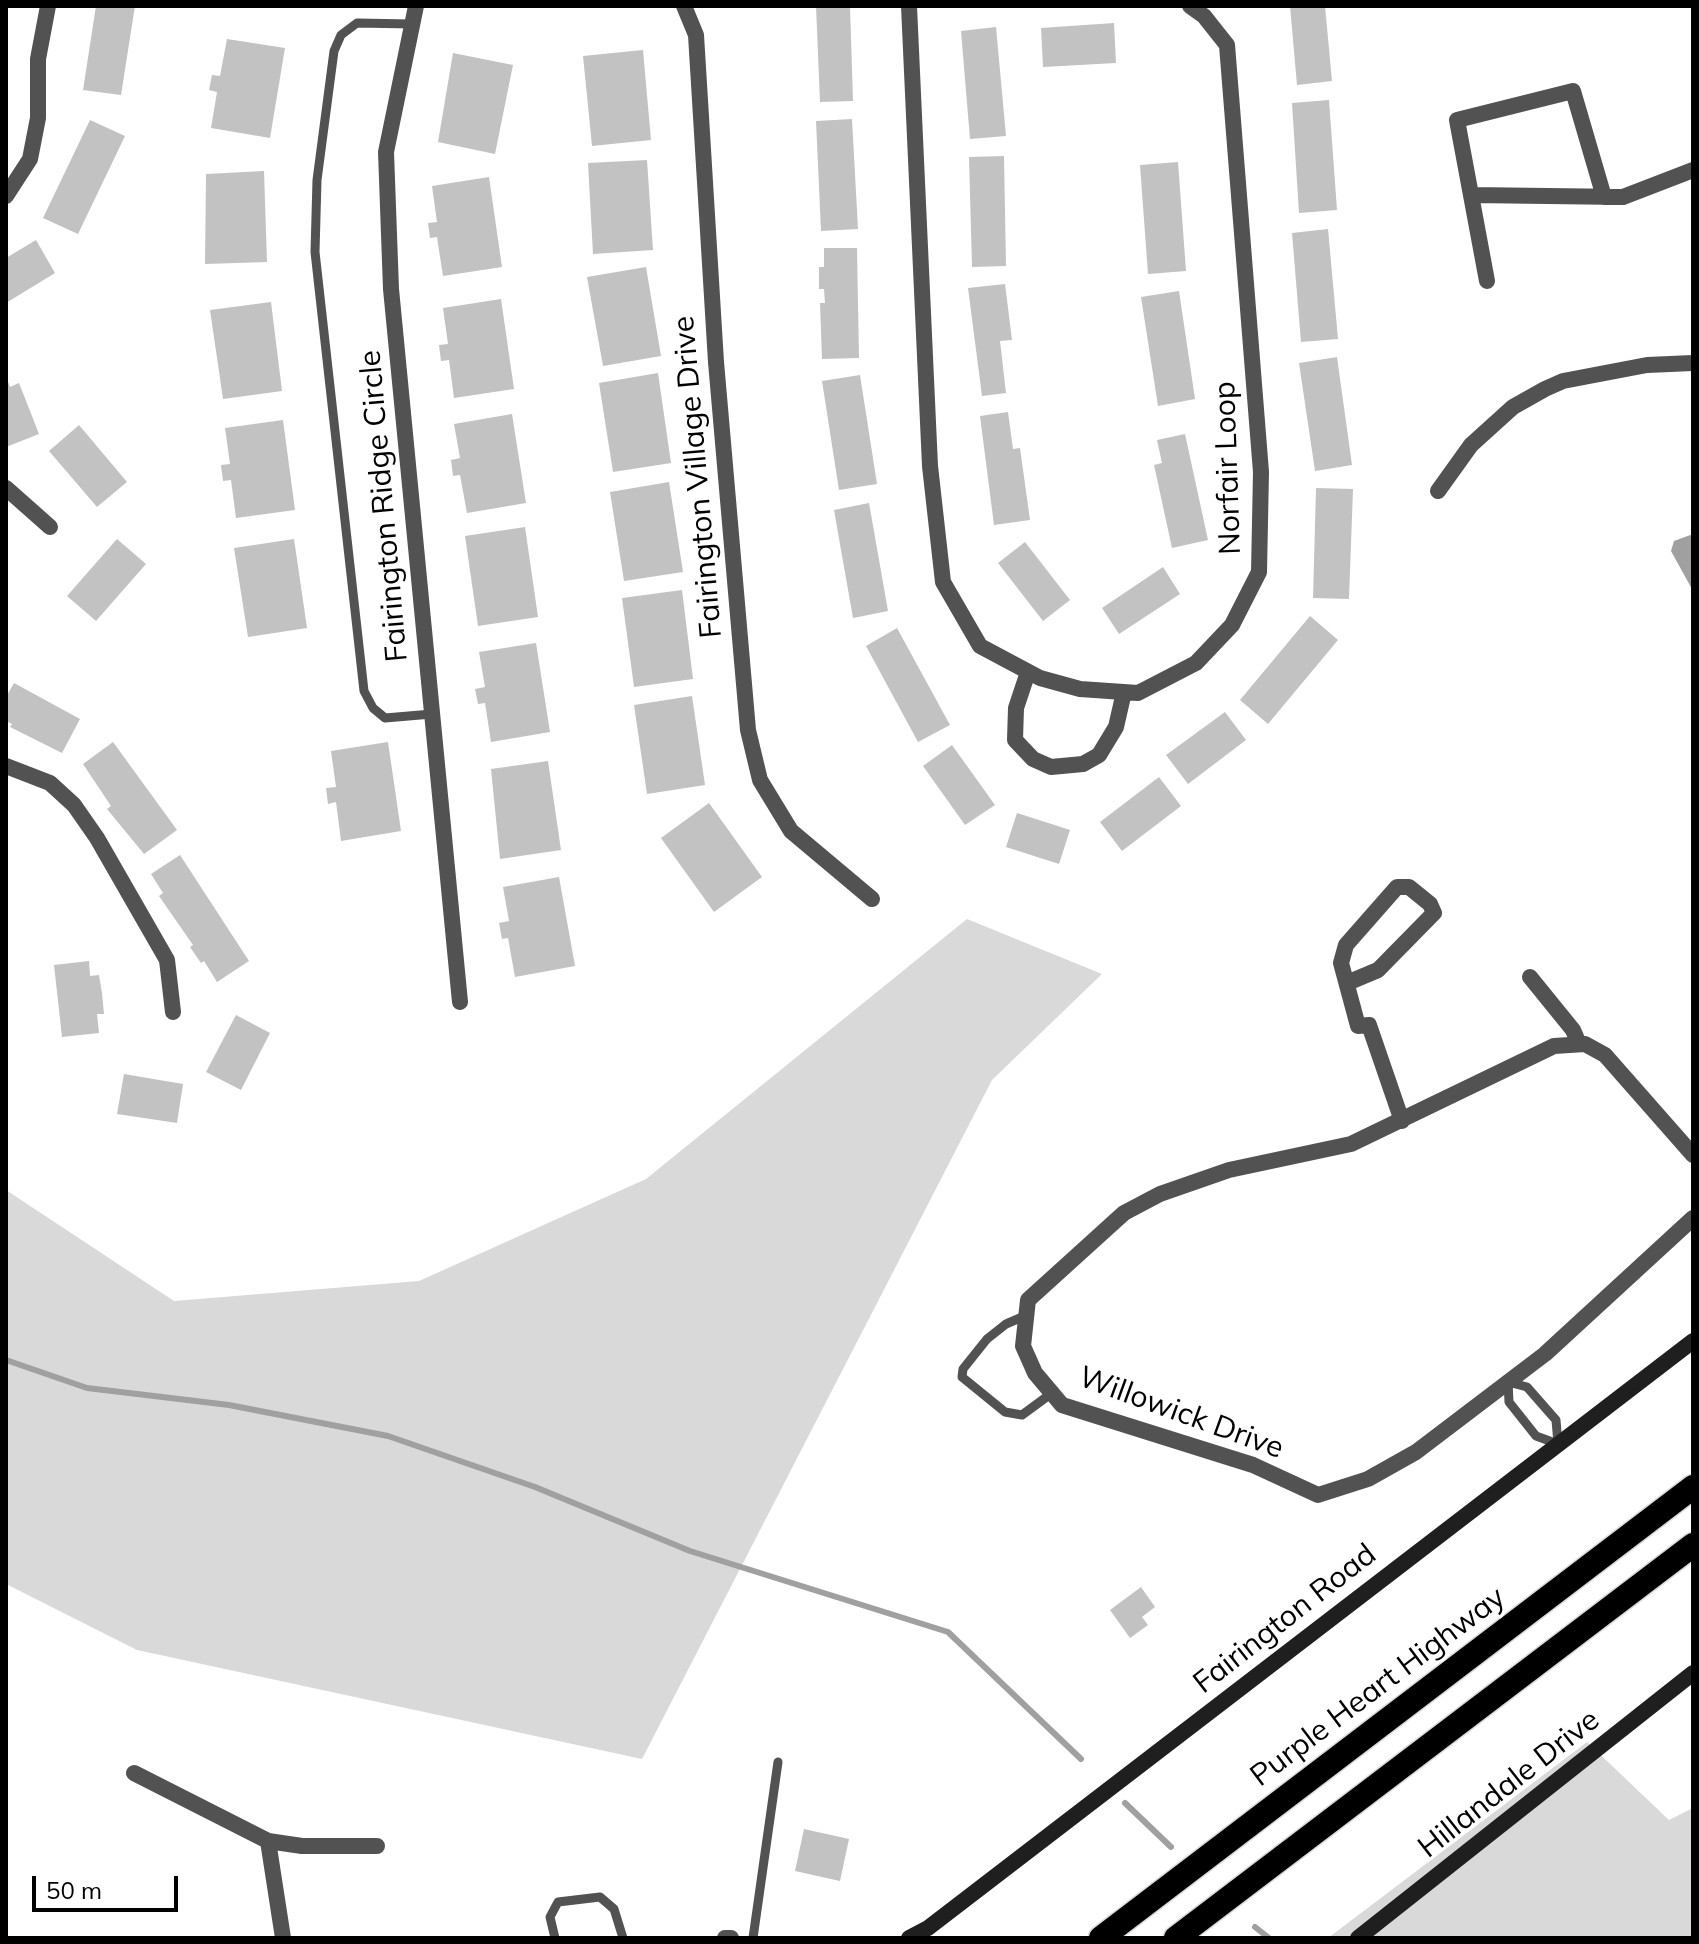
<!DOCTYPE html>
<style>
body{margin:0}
#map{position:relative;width:1699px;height:1944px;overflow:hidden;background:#fff;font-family:Mulish,sans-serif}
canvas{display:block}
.frame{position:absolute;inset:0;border:8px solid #000;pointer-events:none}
.scale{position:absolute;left:32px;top:1876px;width:146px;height:36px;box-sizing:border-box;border:4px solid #000;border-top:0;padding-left:10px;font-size:24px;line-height:28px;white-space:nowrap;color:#000;-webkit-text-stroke:6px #fff;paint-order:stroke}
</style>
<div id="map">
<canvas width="1699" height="1944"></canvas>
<div class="frame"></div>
<div class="scale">50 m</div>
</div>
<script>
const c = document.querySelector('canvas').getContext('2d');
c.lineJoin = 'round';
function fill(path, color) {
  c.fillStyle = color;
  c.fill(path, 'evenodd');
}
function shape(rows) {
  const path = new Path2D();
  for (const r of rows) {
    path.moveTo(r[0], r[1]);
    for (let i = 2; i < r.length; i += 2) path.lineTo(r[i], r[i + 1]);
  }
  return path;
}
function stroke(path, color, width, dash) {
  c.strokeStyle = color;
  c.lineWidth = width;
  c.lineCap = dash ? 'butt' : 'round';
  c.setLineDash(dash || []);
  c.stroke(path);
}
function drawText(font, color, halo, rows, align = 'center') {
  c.font = font + ' Mulish,sans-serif';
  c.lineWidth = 6;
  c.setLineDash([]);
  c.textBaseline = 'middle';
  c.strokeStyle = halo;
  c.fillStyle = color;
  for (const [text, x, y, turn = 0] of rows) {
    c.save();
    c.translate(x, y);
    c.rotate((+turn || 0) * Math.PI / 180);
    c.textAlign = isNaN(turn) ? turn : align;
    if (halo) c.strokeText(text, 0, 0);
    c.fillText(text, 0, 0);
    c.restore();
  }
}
fill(shape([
 [967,919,1102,974,992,1080,642,1759,137,1650,6,1584,6,1190,174,1301,419,1281,646,1179],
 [1587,1742,1669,1820,1693,1808,1693,1938,1328,1938]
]), '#d9d9d9');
fill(shape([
 [1693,534,1693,591,1671,551,1674,541]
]), '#a0a0a0');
stroke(shape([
 [6,1360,87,1388,229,1405,388,1436,535,1487,690,1551,948,1632,1081,1759],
 [1125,1803,1171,1847],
 [1255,1927,1269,1938]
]), '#a0a0a0', 6);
fill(shape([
 [96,6,135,6,121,95,83,90],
 [816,6,850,6,853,101,820,102],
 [1290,6,1325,6,1332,81,1297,85],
 [1114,23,1116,63,1043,67,1041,28],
 [996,27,1006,136,970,139,961,31],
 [227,39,285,48,270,138,211,128,217,92,209,90,212,75,220,76],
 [643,50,651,140,592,146,583,56],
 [453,53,513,65,495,154,438,142],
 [1329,100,1337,210,1299,213,1292,103],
 [852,119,858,229,821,231,816,121],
 [90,120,125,136,78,234,43,218],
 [1004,156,1006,266,972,267,969,157],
 [647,160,653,250,593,254,588,163],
 [1178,162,1186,271,1148,274,1140,165],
 [264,171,267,262,205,264,206,174],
 [489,177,502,267,443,276,437,237,430,238,428,223,437,222,432,186],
 [1328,229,1338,339,1301,342,1292,233],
 [36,240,55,273,6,303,6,258],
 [824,248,857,248,859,358,822,359,820,303,825,303,824,289,819,289,819,267,824,267],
 [646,267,661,356,603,366,587,277],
 [1005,284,1012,340,1000,341,1006,393,982,396,968,288],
 [1179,291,1195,399,1158,406,1141,297],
 [501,299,514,389,454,398,449,360,441,361,439,345,448,344,443,308],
 [271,302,282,391,223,399,210,310],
 [1337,357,1352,465,1315,471,1299,363],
 [658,373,671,463,613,472,599,383],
 [860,375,877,484,839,490,822,381],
 [6,377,10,387,19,383,39,434,6,447],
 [1008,412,1013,449,1020,448,1030,520,994,525,980,416],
 [512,414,526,503,467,513,460,475,453,476,451,460,460,458,454,424],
 [283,420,295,510,236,518,231,480,223,481,221,465,230,464,225,428],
 [79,425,127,482,97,507,49,451],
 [1185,434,1208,540,1172,548,1154,465,1162,463,1157,440],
 [669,482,683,572,624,581,610,492],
 [1316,488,1353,489,1349,599,1313,598],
 [869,503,888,611,853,618,834,510],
 [525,527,538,617,478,626,465,536],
 [117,539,146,564,96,621,67,596],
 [294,539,307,628,248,637,234,548],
 [1025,542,1070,600,1043,621,998,563],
 [1163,567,1180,594,1119,634,1102,608],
 [682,590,693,679,634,687,622,598],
 [1310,616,1338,640,1268,724,1240,700],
 [897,628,950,725,918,742,866,646],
 [536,643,550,732,491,742,485,703,478,704,475,689,485,687,479,652],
 [14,683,80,719,62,753,10,727,12,724,6,721,6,697],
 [692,696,705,785,647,794,634,705],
 [1225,712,1246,740,1188,784,1166,755],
 [113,742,177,830,144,854,107,809,111,806,83,764],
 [388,742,401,831,341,841,336,802,328,804,326,788,336,787,331,751],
 [952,745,995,805,965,825,923,766],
 [548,761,561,850,500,859,491,769],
 [1159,777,1181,806,1122,851,1100,822],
 [709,803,762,877,714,912,661,838],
 [1017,813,1070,830,1059,864,1006,847],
 [180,855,249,961,217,982,204,961,201,963,190,947,193,945,159,896,163,893,151,874],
 [559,877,575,966,515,977,508,938,502,939,499,923,509,921,503,887],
 [89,961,90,976,99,975,102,993,104,1014,97,1014,99,1033,62,1037,54,965],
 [236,1015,270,1033,241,1090,206,1072],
 [124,1074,183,1084,177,1123,117,1114],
 [1141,1587,1155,1607,1142,1617,1148,1625,1130,1638,1110,1610],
 [804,1829,849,1839,840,1881,795,1871]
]), '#c2c2c2');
const highway = shape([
 [1101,1938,1693,1487],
 [1176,1938,1693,1545]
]);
stroke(highway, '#dbdbdb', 27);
stroke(shape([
 [412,24,357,23,341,35,334,51,317,180,315,252,364,691,373,708,385,718,432,714],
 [1027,1315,1006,1324,987,1339,963,1369,962,1377,1005,1412,1022,1415,1052,1393],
 [1508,1382,1527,1387,1556,1420,1558,1444,1536,1436,1509,1402,1508,1382],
 [555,1938,550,1917,558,1902,600,1897,614,1909,623,1938],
 [753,1938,778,1762]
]), '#525252', 9);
stroke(shape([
 [416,6,386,152,391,289,460,1002],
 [684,6,696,35,716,362,748,730,760,780,791,831,872,899],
 [909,6,930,466,943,582,980,646,1040,678,1080,689,1138,693,1196,663,1232,625,1259,572,1261,472,1227,45,1204,16,1190,6],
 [1472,195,1623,197,1693,170],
 [6,196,30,159,38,118,38,59,48,6],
 [1487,281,1457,120,1573,91,1604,197],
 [6,488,50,527],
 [1438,491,1471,445,1513,407,1545,389,1563,381,1647,365,1693,363],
 [1028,672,1016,708,1015,740,1033,759,1051,767,1083,764,1099,755,1116,727,1124,692],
 [6,766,50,783,74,805,97,838,167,960,173,1012],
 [1530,977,1573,1030,1579,1044],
 [1347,983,1378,970,1434,913,1430,904,1409,887,1397,887,1346,945,1341,963,1358,1026,1369,1025,1402,1121],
 [1693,1155,1605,1055,1585,1044,1554,1046,1351,1144,1229,1170,1160,1194,1124,1213,1028,1300,1023,1346,1035,1373,1062,1405,1253,1465,1318,1495,1368,1479,1416,1452,1545,1354,1693,1218],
 [134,1773,268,1841,283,1938],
 [268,1841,302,1846,377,1846],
 [725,1938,731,1938]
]), '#525252', 16);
stroke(shape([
 [909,1938,928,1928,1693,1341],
 [1358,1938,1693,1673]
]), '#1f1f1f', 16);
stroke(highway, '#000', 24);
drawText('30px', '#000', '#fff', [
 ["Norfair Loop",1228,468,-92],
 ["Fairington Village Drive",698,477,-95],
 ["Fairington Ridge Circle",384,506,-95],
 ["Willowick Drive",1181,1413,20],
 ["Fairington Road",1285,1619,-38],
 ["Purple Heart Highway",1378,1687,-37],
 ["Hillandale Drive",1509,1784,-38]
]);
</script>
